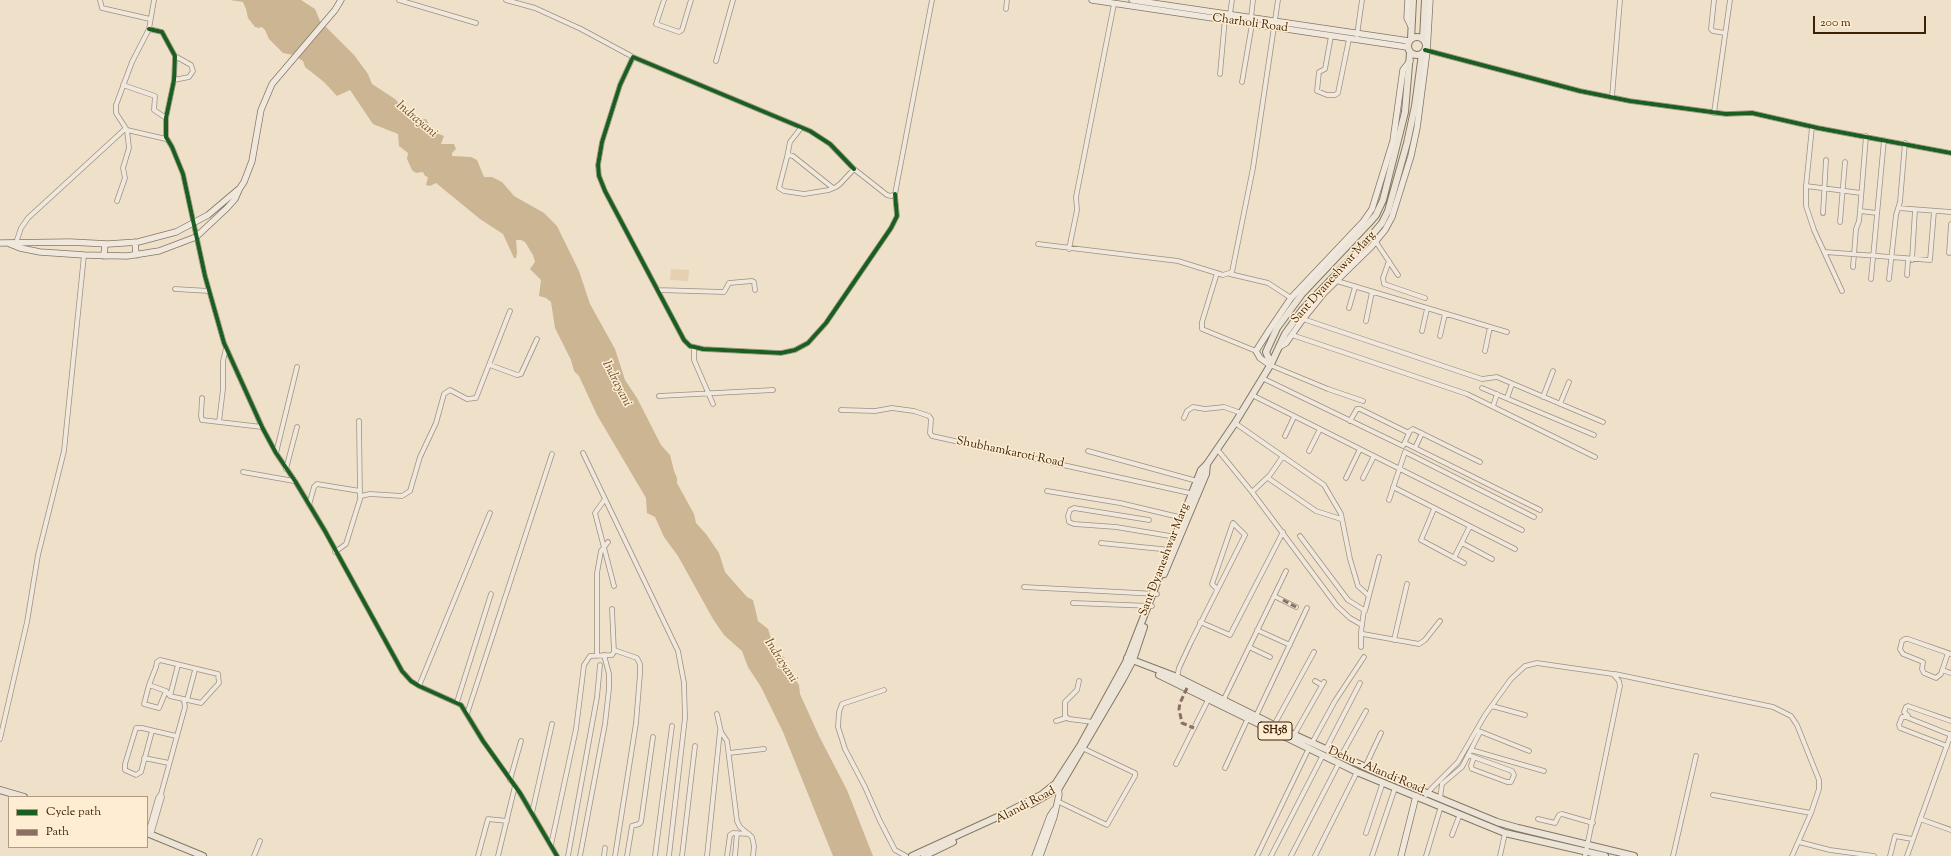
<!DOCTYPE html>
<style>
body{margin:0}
#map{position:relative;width:1951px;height:856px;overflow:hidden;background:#efe0c9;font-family:"Sorts Mill Goudy",serif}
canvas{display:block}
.legend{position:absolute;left:8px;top:796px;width:140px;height:52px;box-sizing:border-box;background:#feedd2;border:1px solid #b19b80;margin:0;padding:5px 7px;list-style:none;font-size:12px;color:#3d2105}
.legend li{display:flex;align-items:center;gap:8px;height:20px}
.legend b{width:20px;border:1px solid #b19b80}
.scale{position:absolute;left:1813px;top:16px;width:113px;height:18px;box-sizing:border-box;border:2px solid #3d2105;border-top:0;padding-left:5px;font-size:12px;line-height:14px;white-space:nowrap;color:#3d2105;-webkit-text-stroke:3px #feedd2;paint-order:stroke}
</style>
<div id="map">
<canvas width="1951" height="856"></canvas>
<ul class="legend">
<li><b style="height:5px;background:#1b5e20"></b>Cycle path</li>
<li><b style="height:5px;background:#8d6e63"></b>Path</li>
</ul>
<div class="scale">200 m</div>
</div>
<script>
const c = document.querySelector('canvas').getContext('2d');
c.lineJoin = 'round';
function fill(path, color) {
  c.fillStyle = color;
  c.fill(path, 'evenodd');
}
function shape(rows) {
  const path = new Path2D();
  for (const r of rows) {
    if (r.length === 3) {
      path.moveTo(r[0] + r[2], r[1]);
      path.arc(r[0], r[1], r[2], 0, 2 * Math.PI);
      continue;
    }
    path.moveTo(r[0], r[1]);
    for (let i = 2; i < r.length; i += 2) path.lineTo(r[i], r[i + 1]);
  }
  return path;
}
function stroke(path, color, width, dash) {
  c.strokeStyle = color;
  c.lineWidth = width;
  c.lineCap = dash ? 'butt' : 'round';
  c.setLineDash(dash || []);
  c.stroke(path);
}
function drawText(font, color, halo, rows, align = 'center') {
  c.font = font + ' "Sorts Mill Goudy",serif';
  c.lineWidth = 3;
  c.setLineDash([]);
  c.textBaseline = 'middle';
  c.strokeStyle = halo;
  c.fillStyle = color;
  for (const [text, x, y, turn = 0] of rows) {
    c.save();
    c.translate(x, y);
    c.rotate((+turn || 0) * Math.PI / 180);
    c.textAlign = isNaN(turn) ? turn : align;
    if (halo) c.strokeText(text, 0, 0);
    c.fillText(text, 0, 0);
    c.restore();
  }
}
fill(shape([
 [671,269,689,270,688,281,670,280]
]), '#e5d0b0');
fill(shape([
 [230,0,301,0,315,9,320,21,354,55,368,74,372,84,395,99,411,117,417,120,426,119,433,132,444,136,441,144,454,144,456,149,452,153,452,156,471,157,477,160,484,177,492,177,502,182,514,196,544,213,557,226,579,271,590,304,615,349,625,380,637,398,661,445,670,455,674,471,677,478,677,483,694,514,696,523,706,534,719,553,725,572,747,597,753,600,758,621,768,629,774,648,784,657,790,672,799,685,800,694,819,736,847,790,873,856,833,856,783,732,761,687,748,667,742,651,724,635,713,619,678,556,664,537,655,517,647,513,646,498,597,415,579,376,574,371,571,360,555,328,551,302,546,298,539,296,541,280,530,269,535,262,533,255,525,242,521,240,516,240,517,253,516,258,514,258,503,234,480,219,436,183,430,186,426,185,428,177,425,176,423,172,416,173,412,170,407,159,408,153,399,146,398,134,373,124,350,90,337,96,324,82,305,67,303,61,293,55,283,53,269,39,265,30,262,27,259,28,255,27,248,18,246,9,243,2]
]), '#cbb593');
const street = shape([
 [100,0,102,8,150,19],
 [154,0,149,29,132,62,116,105,116,113,127,130,166,139],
 [399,0,476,23],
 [506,0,535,8,581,29,633,57],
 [664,0,656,24,679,32,682,30,691,0],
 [1714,0,1711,29,1713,31,1725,33],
 [1006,9,1007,0],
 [1230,14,1232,0],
 [1251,18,1253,0],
 [149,29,162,32,175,56,174,80,166,118,166,137,172,147,183,174,205,276,224,343,262,427,276,453,295,481,325,531,402,671,411,681,419,686,461,705,483,741,520,793,557,856],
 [1357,35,1362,0],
 [1331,36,1325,69,1319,72,1317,91,1327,95,1335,95,1338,93,1349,39],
 [1425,50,1580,91,1630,101,1726,114,1752,113,1818,128,1951,153],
 [716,61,733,0],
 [1220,74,1225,18],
 [174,80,189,77,193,71,191,65,175,56],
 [1242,82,1252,24],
 [123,85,155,96,154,110,166,118],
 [1612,97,1620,0],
 [1714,113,1730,0],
 [1812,127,1806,186,1806,206,1814,230,1842,291],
 [1866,136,1860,211,1877,213],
 [787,157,790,142,801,128],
 [854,169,830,144,810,131,633,57,620,85,602,142,598,165,599,176,605,191,684,340,690,346,703,349,781,353,795,350,808,343,826,323,891,228,897,216,895,194],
 [1806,186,1861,193],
 [833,188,793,156,789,155,787,157,779,188,784,191,804,194,829,190,836,187,840,184,854,169,887,195,891,196,895,194,932,0],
 [117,201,125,178,123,168,129,148,127,130],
 [1898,208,1951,212],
 [1823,213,1826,160],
 [1840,222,1845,162],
 [1376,242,1398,275],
 [16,243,21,228,28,218,125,129],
 [1038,244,1178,261,1223,275,1232,272,1253,168,1278,0],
 [1069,249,1077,210,1076,197,1114,4],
 [1825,252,1930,260,1934,211],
 [1949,253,1951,224],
 [1912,260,1915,210],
 [1389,261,1383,278,1384,284,1425,298],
 [1853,267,1856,229,1859,221,1860,211],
 [1217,273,1202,322,1202,329,1256,351],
 [1230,274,1268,283,1291,298],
 [1907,275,1908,260],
 [1871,279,1884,140],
 [1889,279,1896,215,1900,202,1905,143],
 [1337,281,1507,332],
 [175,289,209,291],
 [658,290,724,292,729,283,752,281,754,282,755,290],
 [1349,308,1355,287],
 [1303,319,1482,379,1497,377,1603,422],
 [1366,321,1372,292],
 [1422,331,1427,309],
 [1292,335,1467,394,1595,457],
 [1440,336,1445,314],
 [694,348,694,360,713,404],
 [1485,351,1490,327],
 [490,365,517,375,521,374,537,339],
 [1270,365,1328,389,1363,401],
 [1262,378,1403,446,1410,431,1413,429,1480,462],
 [1482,388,1594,435],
 [1252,395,1522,530],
 [659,396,773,390],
 [1543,397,1553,371],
 [202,398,201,416,202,420,262,427],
 [1507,398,1512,384],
 [1560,404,1569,382],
 [1493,406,1497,394],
 [841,410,875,411,892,408,914,411,929,416,931,419,930,433,932,436,1194,494],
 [1184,418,1187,411,1193,407,1205,409,1224,407,1241,413],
 [359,421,360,497],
 [1350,421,1357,409,1360,409,1409,433],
 [219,422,223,389,223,361,226,348],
 [1235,423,1324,485,1341,514,1350,559,1358,586,1369,596],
 [1285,436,1294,417],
 [1405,443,1540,510],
 [1415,448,1422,433],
 [1217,449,1252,492,1337,606,1350,618,1362,625],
 [1088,451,1197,481],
 [1309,451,1320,429],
 [276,453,297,367],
 [583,453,678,651,684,683,685,718,669,856],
 [286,469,297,427],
 [243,472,294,481],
 [1268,478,1316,511,1341,519],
 [1346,478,1360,449],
 [1363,478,1374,456],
 [1393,487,1515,549],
 [1047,491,1120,503,1183,518],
 [1252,492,1270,475,1283,456],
 [605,499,595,513,614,586],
 [1389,500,1405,452,1534,517],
 [309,505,314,487,317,484,360,491],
 [1434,509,1421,540,1464,563],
 [1149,520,1074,508,1070,510,1068,516,1069,522,1074,524,1116,527,1176,537],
 [1300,536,1348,600,1364,610,1361,632,1363,634,1419,644,1425,640,1440,621],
 [1101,543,1171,550],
 [1462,543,1492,559],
 [335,552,346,544,361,496,370,494,402,496,410,491,420,457,436,423,444,394,450,390,467,399,476,398,510,311],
 [1454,558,1470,526],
 [1024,587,1157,594],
 [1274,596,1286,571],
 [1073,603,1152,606],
 [1365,611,1379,557],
 [1200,622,1230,635,1283,532],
 [1257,630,1290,645],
 [1394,640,1407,584],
 [1249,647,1270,657],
 [1361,647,1361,633],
 [614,650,637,658,640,664,640,674,636,723,615,856],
 [1948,653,1941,674,1936,678,1924,673,1922,669,1923,662,1903,654,1900,649,1902,641,1905,639,1908,639,1951,654],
 [597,655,597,573,601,551,608,542],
 [1942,670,1951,673],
 [1615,674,1773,707,1791,716,1797,725,1819,780,1819,789,1811,813,1792,856],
 [1177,677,1179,668,1191,642,1245,535,1233,523,1212,584,1217,589],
 [1079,681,1077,690,1065,702,1065,716,1069,719,1093,722],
 [1315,681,1322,685],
 [149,685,166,691,170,696,201,703,219,683,218,674,160,660,157,662,156,667,149,685,144,704,159,708,166,691],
 [419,686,490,513],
 [884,690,842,704,839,712,838,727,845,749,865,787,880,821,895,850,906,856],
 [170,696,178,665],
 [187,700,195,670],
 [1223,701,1274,596,1296,607],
 [457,702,491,594],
 [1492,706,1525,715],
 [467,714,552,454],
 [717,714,721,732,727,741,737,821,740,827,752,837,754,846,753,856],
 [1256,716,1307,608],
 [1908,716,1904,712,1906,707,1908,706,1951,721],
 [1056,721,1066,718],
 [1273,727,1314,652],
 [152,731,141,772,136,775,125,770,125,764,136,728,142,728,176,736],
 [1479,731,1529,751],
 [1294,735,1324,682],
 [0,739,27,622,38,555,64,451,84,255],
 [1312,743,1335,701,1364,657],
 [1947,746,1900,728,1899,725,1902,717,1906,717,1951,735],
 [1326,749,1360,683],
 [1471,750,1544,771],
 [729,753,764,749],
 [1468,755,1512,771,1514,775,1511,782,1507,782,1472,769,1471,766,1474,757],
 [1341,756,1366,711],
 [144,758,169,763],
 [1176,764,1209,698],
 [1365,767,1381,733],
 [1225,768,1248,718],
 [510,780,521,741],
 [161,794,185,707,184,701],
 [1426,795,1432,788,1458,762,1485,715,1511,679,1525,666,1537,663,1613,674,1619,681,1620,686,1585,856],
 [1713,795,1811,813],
 [1440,798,1442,784,1462,767,1480,732],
 [1057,801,1107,825,1135,776,1135,773,1080,747],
 [532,813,552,724],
 [1538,819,1555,823,1559,815,1562,814,1593,823],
 [1920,819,1951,830],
 [148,833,158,798,161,794,162,797,151,835],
 [1366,833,1383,782],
 [1452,835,1460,814],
 [1799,842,1830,850,1874,856],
 [551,845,576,729,584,665,590,656,612,655,614,652,612,609],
 [254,856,260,841],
 [478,856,488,819,507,821],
 [498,856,515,786],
 [568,856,597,697,600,665],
 [580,856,605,724,609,689,609,674,604,655],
 [604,856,605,848],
 [627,856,632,826,639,824,641,822,653,737],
 [655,856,672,726],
 [682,856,695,746],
 [707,856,720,731],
 [727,856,730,835,733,833,749,834],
 [735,856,737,833],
 [1257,856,1309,748],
 [1271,856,1323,755],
 [1291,856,1339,763],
 [1315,856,1357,772],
 [1372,856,1395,788],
 [1426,856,1441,806],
 [1500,856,1505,833],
 [1673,856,1696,756],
 [1890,856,1895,836,1912,839],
 [1907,856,1951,734]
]);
const secondary = shape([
 [1092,0,1407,47],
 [1132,0,1409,41],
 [1408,0,1407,18,1411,26],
 [135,242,136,255],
 [0,243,70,242,108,244,138,242,176,232,208,215,240,188,244,182,252,161,261,110,272,84,335,10,341,0],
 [10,244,20,248,40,252,84,255,127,256,159,251,196,237,227,208,235,199,239,190],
 [104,256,105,244],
 [1279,347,1286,343,1303,319,1324,293,1371,247,1385,230,1392,217,1411,156,1417,128,1427,51,1430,0],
 [1270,365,1260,358,1256,351,1270,329,1291,298,1363,222,1372,209,1393,141,1403,70,1410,61],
 [1035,856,1050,816,1054,810],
 [1040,856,1054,817,1059,795,1058,786],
 [1401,856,1416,796]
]);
const primary = shape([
 [1417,46,9],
 [1411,39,1413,0],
 [1423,39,1425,0],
 [1271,364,1266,352,1277,328,1302,294,1369,223,1376,215,1383,200,1405,112,1410,53],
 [1164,574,1206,474,1207,464],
 [1127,658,1177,677,1288,732,1383,775,1497,822,1518,828,1634,856],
 [1159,675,1357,772,1478,822,1505,833,1605,856],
 [0,790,24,797],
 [1031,804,1059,788,1123,679,1133,660,1144,627],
 [147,833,203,856],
 [912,856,1004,814,1041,795,1056,783,1080,746,1126,662,1201,470,1207,464,1235,423,1271,364,1285,334,1302,310,1361,248,1382,223,1388,211,1407,143,1415,106,1422,54],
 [924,856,953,842]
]);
stroke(street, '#9d9180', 5.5);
stroke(secondary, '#837767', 7);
stroke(primary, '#837767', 8);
stroke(street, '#f0e8dd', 4);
stroke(secondary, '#f0e8dd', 5.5);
stroke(primary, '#ece4d7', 6);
stroke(shape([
 [1283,600,1296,607],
 [1187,688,1180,703,1179,709,1182,723,1194,728]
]), '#8d6e63', 3, [6, 3]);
stroke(shape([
 [149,29,162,32,175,56,174,80,166,118,166,137,172,147,183,174,205,276,224,343,262,427,276,453,295,481,325,531,402,671,411,681,419,686,461,705,483,741,520,793,557,856],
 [1425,50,1580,91,1630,101,1726,114,1752,113,1818,128,1951,153],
 [854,169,830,144,810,131,633,57,620,85,602,142,598,165,599,176,605,191,684,340,690,346,703,349,781,353,795,350,808,343,826,323,891,228,897,216,895,194]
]), '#1b5e20', 4);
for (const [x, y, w] of [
 [1275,731,34]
]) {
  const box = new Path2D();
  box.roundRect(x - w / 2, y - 9, w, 18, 3);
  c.fillStyle = '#feedd2';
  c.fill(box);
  stroke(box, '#3d2105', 1);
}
drawText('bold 11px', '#3d2105', null, [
 ["SH58",1275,731]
]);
drawText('12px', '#3d2105', '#feedd2', [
 ["Charholi Road",1250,24,8],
 ["Sant Dyaneshwar Marg",1334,278,-48],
 ["Shubhamkaroti Road",1010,453,12],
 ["Sant Dyaneshwar Marg",1165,560,-69],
 ["Dehu - Alandi Road",1376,771,23],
 ["Alandi Road",1026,806,-28]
]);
drawText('italic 13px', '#694e2f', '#feedd2', [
 ["Indrayani",416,120,40],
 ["Indrayani",616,384,63],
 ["Indrayani",780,661,57]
]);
</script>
